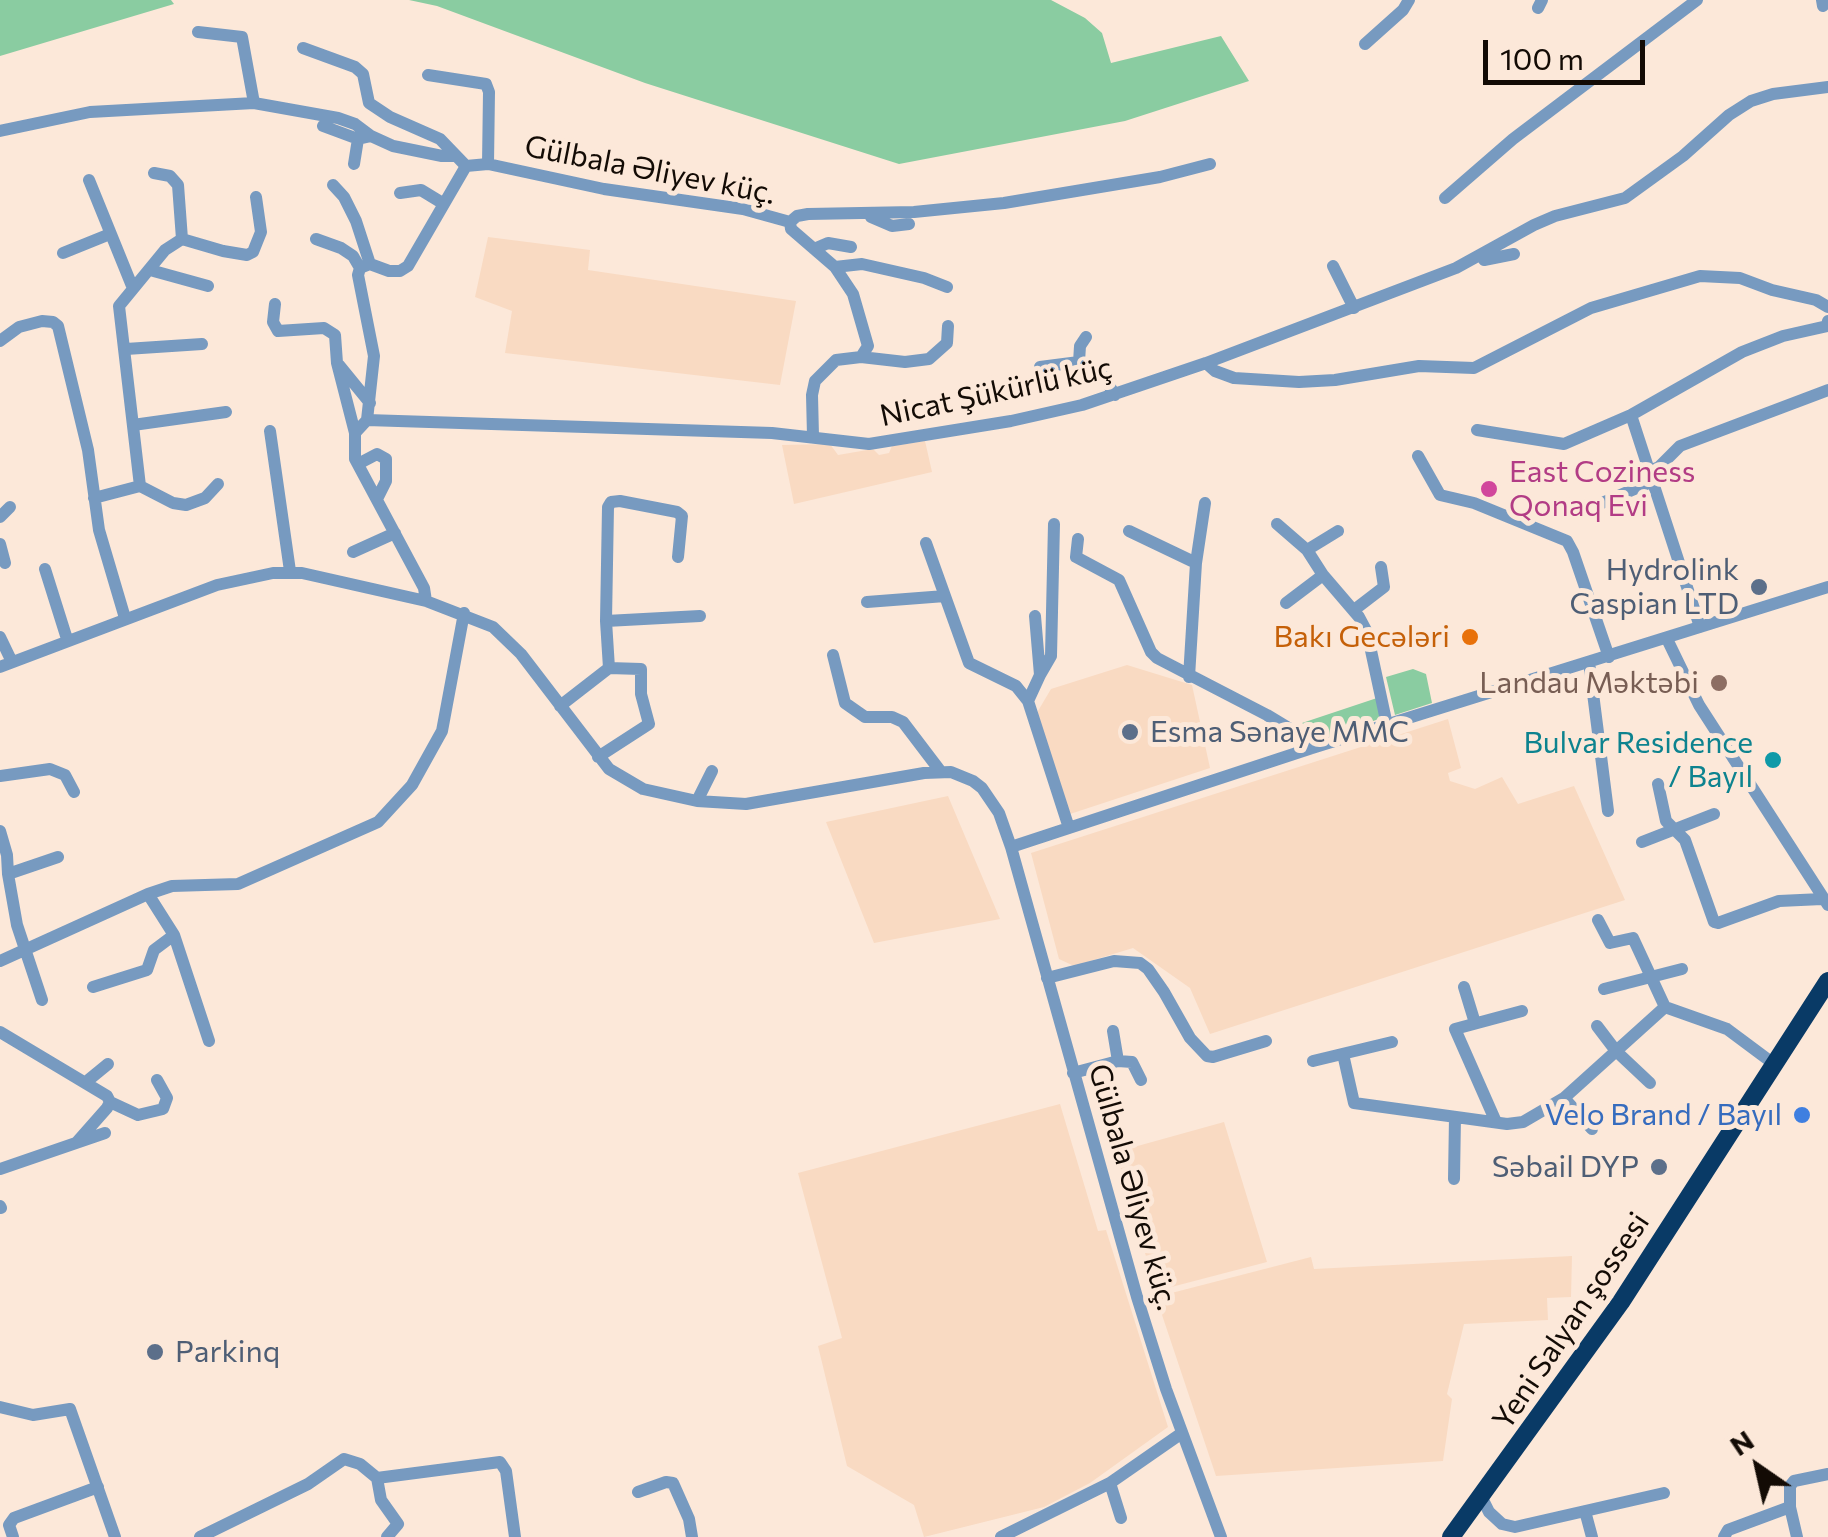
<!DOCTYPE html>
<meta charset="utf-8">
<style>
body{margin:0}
#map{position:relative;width:1828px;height:1537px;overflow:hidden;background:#fce8d9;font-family:Commissioner,sans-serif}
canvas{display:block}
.north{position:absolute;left:1708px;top:1417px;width:100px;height:100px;-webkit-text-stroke:8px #fce8d9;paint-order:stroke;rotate:326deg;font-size:28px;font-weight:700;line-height:40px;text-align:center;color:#130b05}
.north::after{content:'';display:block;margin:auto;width:35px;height:45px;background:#130b05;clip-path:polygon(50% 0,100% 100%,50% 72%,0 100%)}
.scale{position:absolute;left:1483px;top:40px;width:162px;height:45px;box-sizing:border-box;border:5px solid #130b05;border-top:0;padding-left:12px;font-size:30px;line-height:35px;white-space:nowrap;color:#130b05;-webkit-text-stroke:8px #fce8d9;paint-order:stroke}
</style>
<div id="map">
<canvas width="1828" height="1537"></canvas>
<div class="north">N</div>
<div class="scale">100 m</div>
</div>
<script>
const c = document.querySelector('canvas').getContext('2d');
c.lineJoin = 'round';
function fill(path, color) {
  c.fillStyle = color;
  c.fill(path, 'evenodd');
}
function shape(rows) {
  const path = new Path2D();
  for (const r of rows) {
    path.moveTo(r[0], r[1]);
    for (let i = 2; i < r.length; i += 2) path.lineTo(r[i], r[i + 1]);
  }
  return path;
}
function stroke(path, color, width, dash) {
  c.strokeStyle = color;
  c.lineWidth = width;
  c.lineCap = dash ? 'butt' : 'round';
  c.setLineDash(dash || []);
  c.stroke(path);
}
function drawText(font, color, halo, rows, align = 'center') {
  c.font = font + ' Commissioner,sans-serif';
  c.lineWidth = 10;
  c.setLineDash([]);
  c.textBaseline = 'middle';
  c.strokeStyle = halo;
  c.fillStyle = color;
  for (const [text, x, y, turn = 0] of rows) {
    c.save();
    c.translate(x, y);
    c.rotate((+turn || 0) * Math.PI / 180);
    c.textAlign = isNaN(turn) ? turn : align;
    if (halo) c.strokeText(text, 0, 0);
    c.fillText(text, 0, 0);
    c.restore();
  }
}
fill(shape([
 [488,237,590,250,588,270,796,301,780,385,505,353,512,311,475,297],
 [925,441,932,472,794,504,782,445,830,444,838,455,873,449,879,455,889,453,892,446],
 [1127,665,1192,685,1210,768,1070,814,1035,716,1051,689],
 [1448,719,1461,768,1448,773,1450,781,1475,789,1502,777,1518,804,1574,786,1625,900,1210,1034,1190,988,1133,948,1074,966,1059,959,1031,853],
 [948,796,1000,919,874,943,826,822],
 [1060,1104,1098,1231,1106,1230,1168,1427,1090,1483,1044,1507,924,1537,914,1505,847,1466,818,1346,842,1338,798,1173],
 [1224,1122,1267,1262,1156,1291,1116,1152],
 [1572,1256,1571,1297,1547,1298,1548,1320,1464,1324,1447,1394,1452,1399,1443,1461,1216,1476,1156,1297,1311,1257,1314,1269]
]), '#f9dac2');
fill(shape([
 [0,0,171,0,174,4,0,56],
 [409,0,1051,0,1085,18,1102,33,1111,63,1221,36,1249,81,1125,121,899,164,645,83,437,6],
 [1413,669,1426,674,1432,703,1395,715,1386,677],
 [1377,698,1382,718,1323,738,1302,723]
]), '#8acca1');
stroke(shape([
 [1822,0,1823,6],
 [1538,8,1542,0],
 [198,32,242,37,254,103],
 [1365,44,1403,10,1409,0],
 [303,48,355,67,363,74,369,103,390,117,440,139,466,166,408,266,400,271,389,271,370,264,360,268,358,275,374,356,367,420],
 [428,75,486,84,489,92,488,164],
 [323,126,358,139,371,136],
 [0,131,90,112,254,103,338,118,355,124,371,136,393,146,442,156,456,156],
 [354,164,358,139],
 [466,166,488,164,604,189,743,209,790,222,791,229,835,267,853,294,868,346,861,357,836,360,815,381,812,395,813,436],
 [154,173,170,176,178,185,182,239],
 [89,180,132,286],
 [333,185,344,197,356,221,370,264],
 [400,193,421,190,444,204],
 [1445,198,1513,139,1697,0],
 [871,217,892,226,909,224],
 [790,222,797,216,808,214,914,212,1004,203,1160,177,1210,164],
 [316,239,341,248,353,256,360,268],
 [814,249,828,243,851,247],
 [63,253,110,234],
 [1484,260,1514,254],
 [1333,266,1354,308],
 [835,267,862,264,924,278,947,287],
 [150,270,208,286],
 [275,304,273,322,278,331,324,328,335,335,337,363,355,433],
 [1086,337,1080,346,1079,362,1103,376,1115,395],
 [0,341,19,327,42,321,53,322,58,326,88,450,99,530,125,618],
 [126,349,202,344],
 [861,357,905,362,929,359,947,343,948,326],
 [1206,363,1215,371,1234,378,1299,382,1335,380,1419,366,1474,368,1591,308,1700,276,1740,278,1772,290,1816,300,1828,307],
 [339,365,370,403],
 [1040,367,1079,362],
 [1631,415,1700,627],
 [133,425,226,412],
 [1477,430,1564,444,1631,415,1742,352,1783,336,1827,326,1828,321],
 [270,431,290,571],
 [1418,456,1440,495,1474,503,1567,541,1573,552,1609,657],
 [358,464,377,454,386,459,386,481,377,499],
 [1649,471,1659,467,1680,446,1828,390],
 [140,486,119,306,165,250,182,239,223,251,247,255,253,252,261,232,256,197],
 [94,498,140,486,173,503,186,505,205,498,218,484],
 [1602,503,1653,481],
 [0,517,10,507],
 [1277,524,1307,550,1323,575,1359,617,1367,632,1387,725],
 [1129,531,1196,563],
 [1078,539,1076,557,1119,580,1151,652,1157,658,1267,715,1300,735,1312,748],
 [926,543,969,663,1016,686,1028,701,1069,828],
 [0,544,5,563],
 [1307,550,1338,531],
 [353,552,395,533],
 [45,569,67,639],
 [426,601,424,588,355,459,355,433,367,420,772,433,869,444,1011,421,1082,405,1206,363,1456,268,1534,225,1555,216,1625,198,1683,156,1729,115,1751,101,1773,94,1828,87],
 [867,602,945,596],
 [1286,603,1323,575],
 [1354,610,1384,587,1381,567],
 [606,621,700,616],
 [0,637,12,662],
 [1667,639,1699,705,1828,905],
 [833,655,845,703,865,717,892,717,903,722,941,772],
 [1589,662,1608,811],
 [0,667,217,585,273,573,302,573,426,601,493,627,521,654,609,769,643,789,697,801,746,804,924,773,951,772,973,781,982,788,999,813,1011,847,1137,1297,1166,1389,1221,1537],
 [1040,675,1051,656,1054,524],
 [1189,677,1196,563,1205,503],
 [1028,701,1040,675,1035,616],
 [560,706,609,668,606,621,608,507,611,502,620,501,677,512,682,516,678,557],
 [598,757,649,724,641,694,641,669,609,668],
 [0,776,50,769,65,775,74,792],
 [1658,784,1666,821,1685,840,1714,922,1718,923,1779,901,1822,899],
 [697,801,712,771],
 [0,831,7,855,8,874],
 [1642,842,1714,814],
 [1011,847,1312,748,1828,587],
 [148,894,174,935,209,1041],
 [1598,920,1610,943,1633,938,1665,1007],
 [0,961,148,894,172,886,238,884,378,822,412,785,442,731,464,613],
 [1047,978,1114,961,1140,963,1148,969,1164,992,1190,1038,1207,1056,1213,1057,1266,1041],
 [93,987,147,970,154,950,174,935],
 [1464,987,1475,1023],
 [1604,989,1682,969],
 [42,1000,17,925,8,874,58,857],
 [1597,1026,1616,1051,1650,1083],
 [1113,1031,1118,1061],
 [0,1032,107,1096,110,1102,107,1108,77,1142],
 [1343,1054,1354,1103,1507,1124,1523,1122,1564,1098,1665,1007,1727,1029,1774,1064],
 [1313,1061,1392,1042],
 [1073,1073,1118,1061,1132,1062,1141,1080],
 [86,1082,108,1064],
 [1564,1098,1592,1129],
 [110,1102,138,1115,163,1109,167,1098,157,1080],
 [1496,1122,1455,1029,1522,1011],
 [0,1169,105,1133],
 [1454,1179,1455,1117],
 [0,1206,1,1208],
 [0,1407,33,1415,70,1409,115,1537],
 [377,1478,500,1462,506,1471,515,1537],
 [1110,1483,1121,1518],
 [638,1492,666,1482,673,1483,689,1519,692,1537],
 [1482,1498,1489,1512,1502,1524,1515,1527,1664,1493],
 [1585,1511,1592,1537],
 [13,1537,9,1525,14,1518,98,1487],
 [200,1537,308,1484,344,1459,360,1464,377,1478,381,1500,398,1524,387,1537],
 [1001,1537,1110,1483,1182,1433],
 [1724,1537,1728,1530,1790,1507],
 [1797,1537,1790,1507,1790,1486,1794,1481,1828,1474]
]), '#779ac0', 12);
stroke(shape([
 [1451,1537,1621,1302,1828,981]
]), '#093a66', 18);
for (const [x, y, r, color] of [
 [1489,489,10,"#d1479c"],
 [1759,587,10,"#5c6f8a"],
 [1470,637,10,"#e8710a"],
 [1719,683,10,"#8d6e63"],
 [1130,732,10,"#5c6f8a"],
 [1773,760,10,"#0f9aa8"],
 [1802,1115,10,"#3f7fe0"],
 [1659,1167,10,"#5c6f8a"],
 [155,1352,10,"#5c6f8a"]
]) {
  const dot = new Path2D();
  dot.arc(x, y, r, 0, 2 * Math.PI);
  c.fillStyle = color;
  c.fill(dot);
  stroke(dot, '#fce8d9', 4);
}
drawText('30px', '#130b05', '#fce8d9', [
 ["Gülbala Əliyev küç.",650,170,11],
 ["Nicat Şükürlü küç",996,392,-12],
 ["Gülbala Əliyev küç.",1133,1187,74],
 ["Yeni Salyan şossesi",1571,1321,-56]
]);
drawText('30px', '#b23c85', '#fce8d9', [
 ["East Coziness",1509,472],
 ["Qonaq Evi",1509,506]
], 'left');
drawText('30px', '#4e5e75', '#fce8d9', [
 ["Hydrolink",1739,570],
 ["Caspian LTD",1739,604],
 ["Esma Sənaye MMC",1150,732,"left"],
 ["Səbail DYP",1639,1167],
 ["Parkinq",175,1352,"left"]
], 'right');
drawText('30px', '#c56008', '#fce8d9', [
 ["Bakı Gecələri",1450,637]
], 'right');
drawText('30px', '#785e54', '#fce8d9', [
 ["Landau Məktəbi",1699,683]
], 'right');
drawText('30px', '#0d838f', '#fce8d9', [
 ["Bulvar Residence",1753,743],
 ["/ Bayıl",1753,777]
], 'right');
drawText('30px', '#366cbe', '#fce8d9', [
 ["Velo Brand / Bayıl",1782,1115]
], 'right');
</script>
